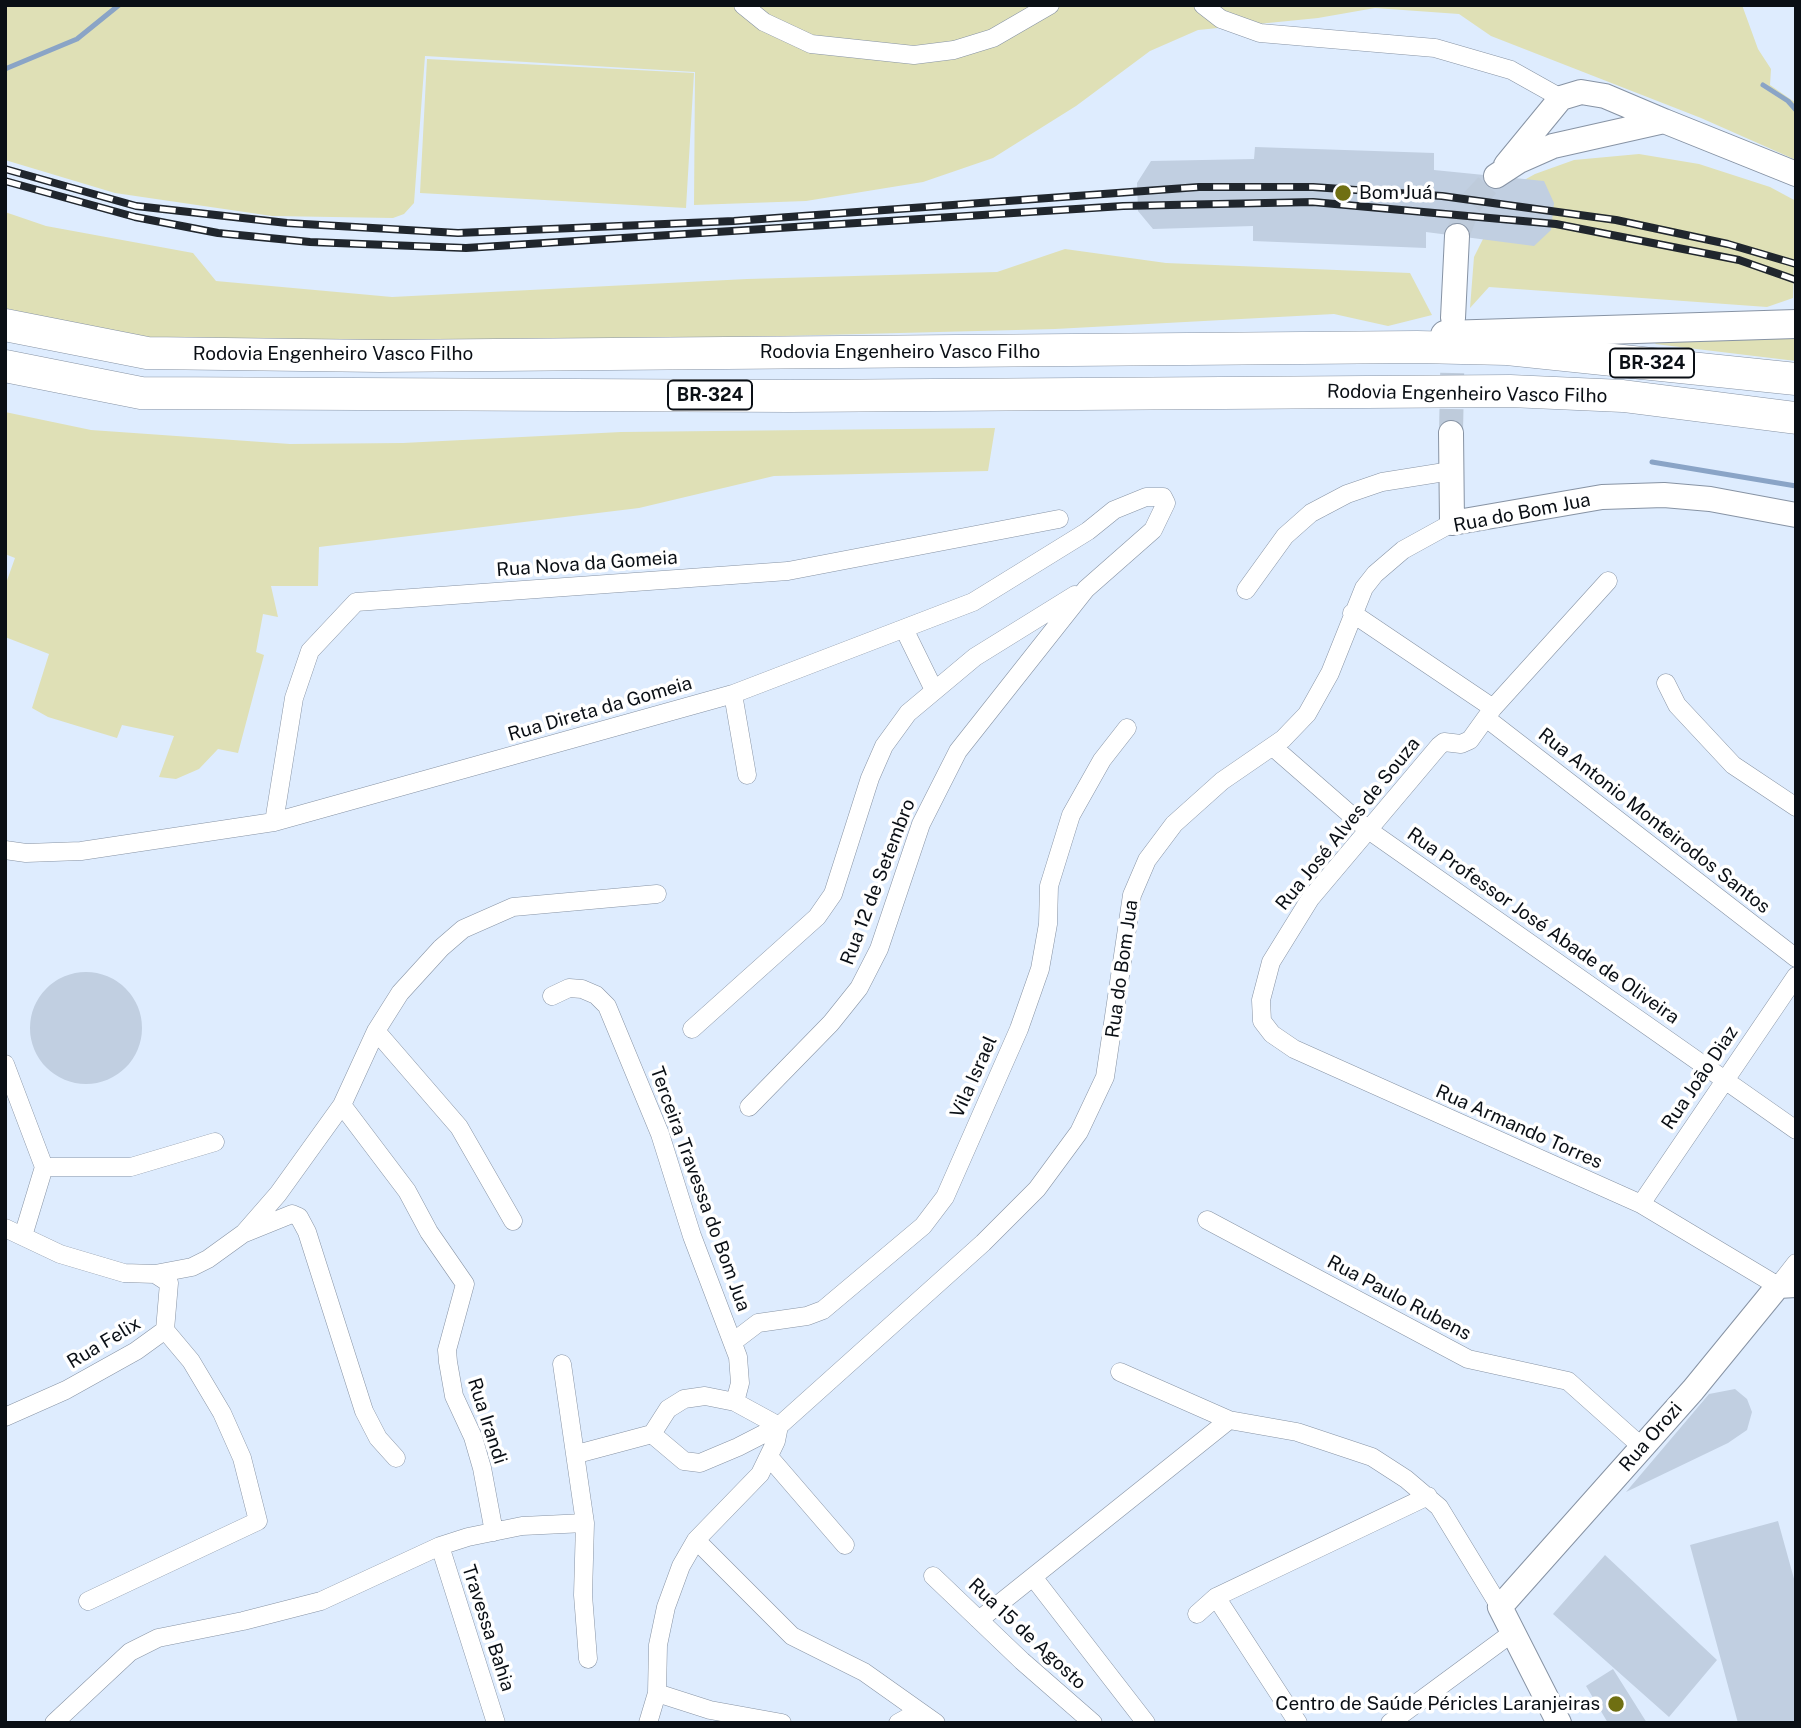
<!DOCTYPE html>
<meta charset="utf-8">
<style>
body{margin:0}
#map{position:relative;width:1801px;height:1728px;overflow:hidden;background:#deecfe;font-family:"Public Sans",sans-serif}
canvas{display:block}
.frame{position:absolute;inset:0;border:7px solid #0a0f15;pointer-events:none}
</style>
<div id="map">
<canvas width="1801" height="1728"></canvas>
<div class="frame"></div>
</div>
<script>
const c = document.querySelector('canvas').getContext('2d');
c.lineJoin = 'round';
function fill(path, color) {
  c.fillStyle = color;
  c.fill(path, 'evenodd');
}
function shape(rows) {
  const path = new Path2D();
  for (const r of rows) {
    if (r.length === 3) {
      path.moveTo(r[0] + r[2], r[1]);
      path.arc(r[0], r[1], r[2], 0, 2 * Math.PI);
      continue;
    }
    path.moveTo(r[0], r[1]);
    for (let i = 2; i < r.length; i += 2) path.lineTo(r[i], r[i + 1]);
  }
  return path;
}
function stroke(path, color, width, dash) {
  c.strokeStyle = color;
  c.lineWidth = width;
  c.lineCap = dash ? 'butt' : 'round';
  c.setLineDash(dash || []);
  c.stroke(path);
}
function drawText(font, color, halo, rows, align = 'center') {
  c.font = font + ' "Public Sans",sans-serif';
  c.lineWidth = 7;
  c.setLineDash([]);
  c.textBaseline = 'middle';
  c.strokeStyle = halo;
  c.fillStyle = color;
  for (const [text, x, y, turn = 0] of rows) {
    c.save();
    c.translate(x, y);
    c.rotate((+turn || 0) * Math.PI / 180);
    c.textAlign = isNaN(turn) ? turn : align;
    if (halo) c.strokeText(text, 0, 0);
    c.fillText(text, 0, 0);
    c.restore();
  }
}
fill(shape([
 [5,5,1742,5,1758,49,1771,69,1770,85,1796,103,1796,160,1701,118,1491,36,1459,14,1375,8,1318,18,1198,30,1150,51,1076,106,993,158,923,182,806,201,694,205,695,72,425,56,414,203,404,214,393,218,272,216,115,193,5,160],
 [427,59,694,73,686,208,420,193],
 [1639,154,1699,164,1770,187,1796,201,1793,298,1767,307,1489,287,1470,308,1474,257,1508,189,1535,174,1574,160],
 [5,212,46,226,193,253,216,281,392,297,747,279,997,272,1065,249,1166,263,1410,273,1432,315,1388,326,1334,314,1055,329,512,343,369,345,119,336,5,308],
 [1660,338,1796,338,1796,361,1655,344],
 [5,412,91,430,290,444,403,443,621,432,995,428,988,471,774,476,639,508,319,547,318,586,271,586,278,617,263,614,256,652,264,655,238,753,218,749,199,769,176,779,159,777,174,736,122,725,117,738,48,717,32,708,49,654,5,637,5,586,15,558,5,554]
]), '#dfe0b6');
stroke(shape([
 [5,69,77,39,119,5],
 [1763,85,1788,101,1796,110],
 [1652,462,1796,486]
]), '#8aa4c6', 5);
fill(shape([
 [1255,147,1434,153,1434,170,1544,181,1554,203,1551,230,1534,246,1426,232,1426,248,1253,241,1253,226,1153,229,1138,211,1137,183,1151,161,1254,159],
 [86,1028,56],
 [1735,1389,1747,1399,1752,1412,1747,1430,1728,1443,1626,1492,1709,1394],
 [1778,1521,1796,1586,1796,1723,1738,1723,1690,1545],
 [1605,1555,1717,1660,1669,1717,1553,1614],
 [1613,1669,1647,1723,1608,1723,1586,1686]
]), '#c1cfe1');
stroke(shape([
 [1457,236,1469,205,1496,176],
 [1451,433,1453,332]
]), '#becbdb', 24, [24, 12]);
const street = shape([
 [743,5,764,22,811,44,914,55,954,50,993,38,1050,5],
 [1203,5,1221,19,1260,33,1435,48,1511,70,1561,98],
 [1608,581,1493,708,1470,740,1461,744,1444,742,1439,746,1310,899,1271,962,1261,1000,1262,1021,1272,1034,1294,1049,1641,1204,1778,1286,1796,1263],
 [1246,590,1285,536,1311,513,1347,494,1382,482,1451,471],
 [1352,613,1493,708],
 [908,637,934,690],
 [1666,683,1677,705,1733,765,1796,807],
 [733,694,747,775],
 [1486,718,1796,958],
 [1273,747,1367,829,1796,1130],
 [274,822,294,698,310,651,356,602,788,571,1059,519],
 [5,850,26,853,81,851,274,822,733,694,973,602,1088,531,1114,510,1146,497,1163,497,1166,503,1153,530,1086,589,958,751,921,824,879,949,859,988,831,1023,749,1107],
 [552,996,569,988,582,989,596,995,607,1006,660,1134,692,1236,738,1357,740,1383,735,1402,779,1426],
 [692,1029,817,917,833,894,870,778,884,746,908,713,975,657,1075,595],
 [376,1031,459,1127,513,1221],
 [5,1064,44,1167,131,1167,215,1142],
 [342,1105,407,1191,429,1232,465,1284,447,1350,448,1362,454,1396,473,1437,482,1468,494,1532],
 [1641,1204,1796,976],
 [1207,1220,1468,1359,1568,1381,1642,1447],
 [5,1228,60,1254,124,1273,155,1274,192,1267,208,1259,244,1233,278,1194,342,1105,376,1031,400,993,441,948,463,929,513,907,657,894],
 [245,1233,292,1214,299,1217,307,1232,364,1411,378,1438,396,1458],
 [23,1236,44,1167],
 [733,1342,758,1323,807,1316,823,1310,923,1226,945,1197,1019,1029,1040,969,1048,924,1049,886,1071,815,1102,760,1127,728],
 [562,1364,585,1523,583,1595,588,1659],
 [1120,1372,1229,1420,1297,1432,1372,1457,1406,1479,1439,1507,1500,1607],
 [5,1417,66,1390,136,1351,165,1330,169,1283,155,1274],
 [652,1434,668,1409,684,1399,705,1396,735,1402],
 [577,1454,652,1434,684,1461,700,1463,738,1447,779,1426,983,1243,1037,1189,1079,1132,1105,1077,1132,895,1147,860,1174,824,1222,781,1283,739,1307,714,1330,673,1364,588,1375,574,1403,550,1452,523],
 [770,1458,845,1545],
 [696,1540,792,1636,864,1672,936,1723],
 [440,1546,496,1723],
 [933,1576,1022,1661,1093,1723],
 [1033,1577,1146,1723],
 [1216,1597,1298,1723],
 [88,1601,258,1521,242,1458,222,1413,191,1361,165,1330],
 [1197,1614,1216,1597,1428,1496],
 [979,1620,1229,1420],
 [657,1693,710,1710,782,1723],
 [54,1723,130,1652,158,1638,243,1621,321,1601,440,1546,468,1537,522,1526,585,1523],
 [648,1723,657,1693,658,1645,666,1607,681,1566,696,1540,760,1474,776,1441,779,1426],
 [898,1723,918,1712],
 [1390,1723,1512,1633]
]);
const secondary = shape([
 [1506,165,1561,98,1581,92,1605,96,1664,121],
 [1496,176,1519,161,1553,146,1664,121,1796,174],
 [1453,318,1457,236],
 [1451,433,1452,523,1602,497,1664,495,1710,499,1796,515],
 [1559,1723,1500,1607,1693,1390,1778,1286,1796,1285]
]);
const primary = shape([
 [1445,335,1796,324]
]);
const highway = shape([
 [5,325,147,353,380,356,1417,347,1507,349,1796,379],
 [5,366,141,393,790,396,1510,391,1623,396,1796,418]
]);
stroke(street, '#8793a4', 19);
stroke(secondary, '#8793a4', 26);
stroke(primary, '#8793a4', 30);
stroke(highway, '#8793a4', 33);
stroke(street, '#fff', 18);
stroke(secondary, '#fff', 24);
stroke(primary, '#fff', 28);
stroke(highway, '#fff', 32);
const rail = shape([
 [5,169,136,206,287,223,458,233,734,221,1199,187,1313,187,1442,196,1616,220,1728,244,1796,264],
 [5,181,135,217,218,233,310,242,466,248,1123,206,1313,202,1556,224,1739,260,1796,280]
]);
stroke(rail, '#20262d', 8);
stroke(rail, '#fff', 5, [16]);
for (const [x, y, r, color] of [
 [1343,193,9,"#6f6f12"],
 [1616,1704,9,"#6f6f12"]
]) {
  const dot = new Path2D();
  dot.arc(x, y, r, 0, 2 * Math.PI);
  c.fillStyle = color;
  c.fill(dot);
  stroke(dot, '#fff', 2.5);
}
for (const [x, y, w] of [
 [1652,363,84],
 [710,395,84]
]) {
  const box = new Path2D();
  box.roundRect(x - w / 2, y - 14.5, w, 29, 5);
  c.fillStyle = '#fff';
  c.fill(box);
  stroke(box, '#0a0f15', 2);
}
drawText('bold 18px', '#0a0f15', null, [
 ["BR-324",1652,363],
 ["BR-324",710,395]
]);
drawText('19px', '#0a0f15', '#fff', [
 ["Bom Juá",1359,193],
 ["Centro de Saúde Péricles Laranjeiras",1600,1704,"right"]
], 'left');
drawText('19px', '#0a0f15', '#fff', [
 ["Rodovia Engenheiro Vasco Filho",900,352],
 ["Rodovia Engenheiro Vasco Filho",333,354],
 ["Rodovia Engenheiro Vasco Filho",1467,394,1],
 ["Rua do Bom Jua",1522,513,-11],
 ["Rua Nova da Gomeia",587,564,-4],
 ["Rua Direta da Gomeia",600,709,-16],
 ["Rua Antonio Monteirodos Santos",1654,821,38],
 ["Rua José Alves de Souza",1348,824,-51],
 ["Rua 12 de Setembro",878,882,-69],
 ["Rua Professor José Abade de Oliveira",1543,926,35],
 ["Rua do Bom Jua",1122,969,-82],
 ["Vila Israel",974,1077,-66],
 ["Rua João Diaz",1700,1078,-56],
 ["Rua Armando Torres",1519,1127,24],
 ["Terceira Travessa do Bom Jua",700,1189,70],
 ["Rua Paulo Rubens",1399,1298,28],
 ["Rua Felix",104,1343,-31],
 ["Rua Irandi",487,1421,72],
 ["Rua Orozi",1651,1437,-49],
 ["Travessa Bahia",488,1628,72],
 ["Rua 15 de Agosto",1027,1634,43]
]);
</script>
